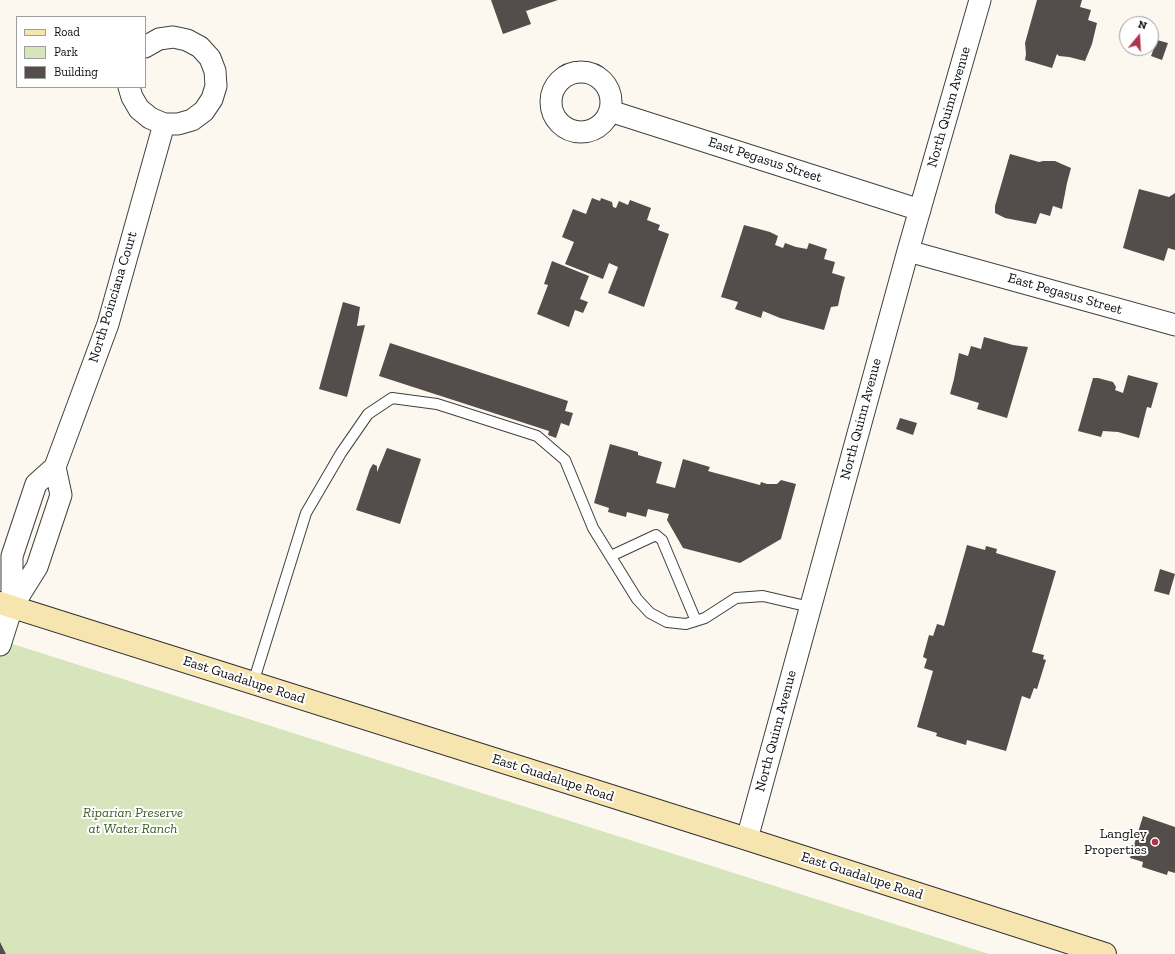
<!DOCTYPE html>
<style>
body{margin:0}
#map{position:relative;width:1175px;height:954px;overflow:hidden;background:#fdf8ef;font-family:"Zilla Slab",serif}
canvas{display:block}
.legend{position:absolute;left:16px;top:16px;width:130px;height:72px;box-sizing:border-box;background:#fff;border:1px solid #9e9e9e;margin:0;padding:5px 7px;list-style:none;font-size:12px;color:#0d0d0d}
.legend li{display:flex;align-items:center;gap:8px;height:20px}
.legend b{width:20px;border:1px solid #9e9e9e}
.north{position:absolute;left:1119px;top:16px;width:40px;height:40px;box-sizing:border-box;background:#fff;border:1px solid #9e9e9e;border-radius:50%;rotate:18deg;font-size:11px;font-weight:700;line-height:16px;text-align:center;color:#0d0d0d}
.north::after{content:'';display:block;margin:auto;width:14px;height:18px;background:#b0334b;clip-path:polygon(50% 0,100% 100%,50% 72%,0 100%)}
</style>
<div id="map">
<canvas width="1175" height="954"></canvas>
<ul class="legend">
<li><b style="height:5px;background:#f7e5b0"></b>Road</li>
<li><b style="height:11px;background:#d7e5bc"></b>Park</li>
<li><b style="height:11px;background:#554d4b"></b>Building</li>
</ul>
<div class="north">N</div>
</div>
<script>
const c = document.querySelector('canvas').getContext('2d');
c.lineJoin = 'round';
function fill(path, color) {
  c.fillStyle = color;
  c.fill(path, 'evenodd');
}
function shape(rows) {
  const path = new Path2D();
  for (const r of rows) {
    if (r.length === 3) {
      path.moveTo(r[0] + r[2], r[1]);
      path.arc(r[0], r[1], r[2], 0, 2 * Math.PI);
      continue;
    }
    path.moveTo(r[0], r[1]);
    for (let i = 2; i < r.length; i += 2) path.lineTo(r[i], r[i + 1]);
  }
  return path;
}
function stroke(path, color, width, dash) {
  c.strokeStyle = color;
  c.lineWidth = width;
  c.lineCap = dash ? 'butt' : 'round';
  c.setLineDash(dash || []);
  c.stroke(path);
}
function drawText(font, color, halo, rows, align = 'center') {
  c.font = font + ' "Zilla Slab",serif';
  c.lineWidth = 4;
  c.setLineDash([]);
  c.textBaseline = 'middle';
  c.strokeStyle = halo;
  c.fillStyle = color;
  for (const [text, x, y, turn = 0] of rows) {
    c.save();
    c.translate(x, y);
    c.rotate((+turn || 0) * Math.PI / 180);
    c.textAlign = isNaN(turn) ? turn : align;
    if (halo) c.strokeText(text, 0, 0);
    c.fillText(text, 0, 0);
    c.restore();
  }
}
fill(shape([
 [0,640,989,954,0,954]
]), '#d7e5bc');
fill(shape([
 [491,0,558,0,526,11,531,24,503,34],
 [1037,0,1082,0,1080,7,1091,10,1088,20,1097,23,1092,44,1085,61,1069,57,1059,56,1057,54,1052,68,1025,60,1026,54,1025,43],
 [1157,40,1168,43,1162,60,1151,56],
 [1010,154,1039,162,1043,161,1055,161,1071,168,1067,183,1062,209,1053,206,1050,216,1040,213,1036,224,1005,218,995,213,995,206],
 [1139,189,1169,197,1175,193,1175,250,1168,248,1164,261,1123,248],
 [592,198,600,201,601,198,612,202,613,207,616,208,619,201,628,205,630,200,651,208,647,220,660,225,658,230,669,234,644,307,608,293,618,267,609,263,603,279,565,264,574,242,562,237,573,209,586,214],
 [744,225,770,232,778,236,775,245,783,248,785,243,796,247,807,249,809,243,827,249,824,259,835,262,832,273,845,277,841,292,838,306,831,307,824,330,780,318,763,311,761,318,735,309,738,302,721,297],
 [552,261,589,276,580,299,588,302,583,313,575,310,569,327,537,314,548,285,544,284],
 [343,302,360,307,357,326,365,325,347,397,319,389],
 [984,337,1013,345,1028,347,1007,418,977,409,979,403,950,394,954,379,959,353,968,356,971,346,981,349],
 [390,343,568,401,565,411,573,413,569,426,561,423,556,438,548,435,549,431,379,376],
 [1128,375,1158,383,1151,408,1147,407,1139,438,1118,432,1103,431,1101,437,1078,431,1093,378,1098,378,1113,382,1116,387,1115,390,1123,393],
 [900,418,917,423,913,435,896,429],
 [610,444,638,452,638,455,662,462,656,483,675,488,683,459,710,467,708,471,760,485,761,482,767,484,777,484,781,480,796,484,781,539,740,563,683,548,667,520,669,514,648,509,646,517,627,512,626,517,608,512,609,508,594,503],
 [387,448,421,459,400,524,356,510,370,469,373,464,377,466,377,472],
 [967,545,985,550,986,546,997,549,996,553,1056,571,1032,652,1044,655,1043,659,1046,660,1037,689,1034,688,1030,699,1022,696,1006,751,967,740,966,745,936,736,937,733,917,727,933,671,924,668,927,659,923,657,929,635,933,636,937,624,944,626],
 [1160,569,1175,574,1169,595,1154,591],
 [1143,816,1175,827,1175,873,1168,871,1167,875,1142,867,1143,862,1130,858],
 [0,942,6,954,0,954]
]), '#554d4b');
const service = shape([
 [611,556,656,535,662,540,696,621],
 [253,683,306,513,341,453,368,414,392,398,437,404,537,436,565,460,593,528,637,599,650,613,667,622,686,624,705,618,736,598,763,596,810,607]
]);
const minor = shape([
 [581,102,30],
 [129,87,132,97,139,109,150,118,164,124,178,124,192,120,204,111,212,99,216,86,215,71,210,58,200,47,187,40,173,37,159,39,145,47],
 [610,111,920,210],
 [908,251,1175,325],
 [12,607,12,556,36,484,55,467,108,324,164,124],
 [0,645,12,607,37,567,61,495,55,467],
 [747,839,908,251,980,0]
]);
const secondary = shape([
 [0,603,747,839,1105,954]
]);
stroke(service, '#404040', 12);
stroke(minor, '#404040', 23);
stroke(secondary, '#2f2f2f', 24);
stroke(service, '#fff', 10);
stroke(minor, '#fff', 21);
stroke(secondary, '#f7e5b0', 22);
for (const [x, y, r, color] of [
 [1155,842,4,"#b0334b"]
]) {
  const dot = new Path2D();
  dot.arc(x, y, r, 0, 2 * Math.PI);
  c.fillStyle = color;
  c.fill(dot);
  stroke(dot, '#fff', 1.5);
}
drawText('14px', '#0d0d0d', '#fff', [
 ["North Quinn Avenue",949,107,-74],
 ["East Pegasus Street",765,160,18],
 ["East Pegasus Street",1065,294,16],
 ["North Poinciana Court",113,297,-73],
 ["North Quinn Avenue",861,419,-75],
 ["East Guadalupe Road",244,680,18],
 ["North Quinn Avenue",776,731,-75],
 ["East Guadalupe Road",553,778,18],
 ["East Guadalupe Road",862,876,18]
]);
drawText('italic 14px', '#395f24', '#fff', [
 ["Riparian Preserve",133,813],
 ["at Water Ranch",133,829]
]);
drawText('14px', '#0d0d0d', '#fff', [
 ["Langley",1147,834],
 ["Properties",1147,850]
], 'right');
</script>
